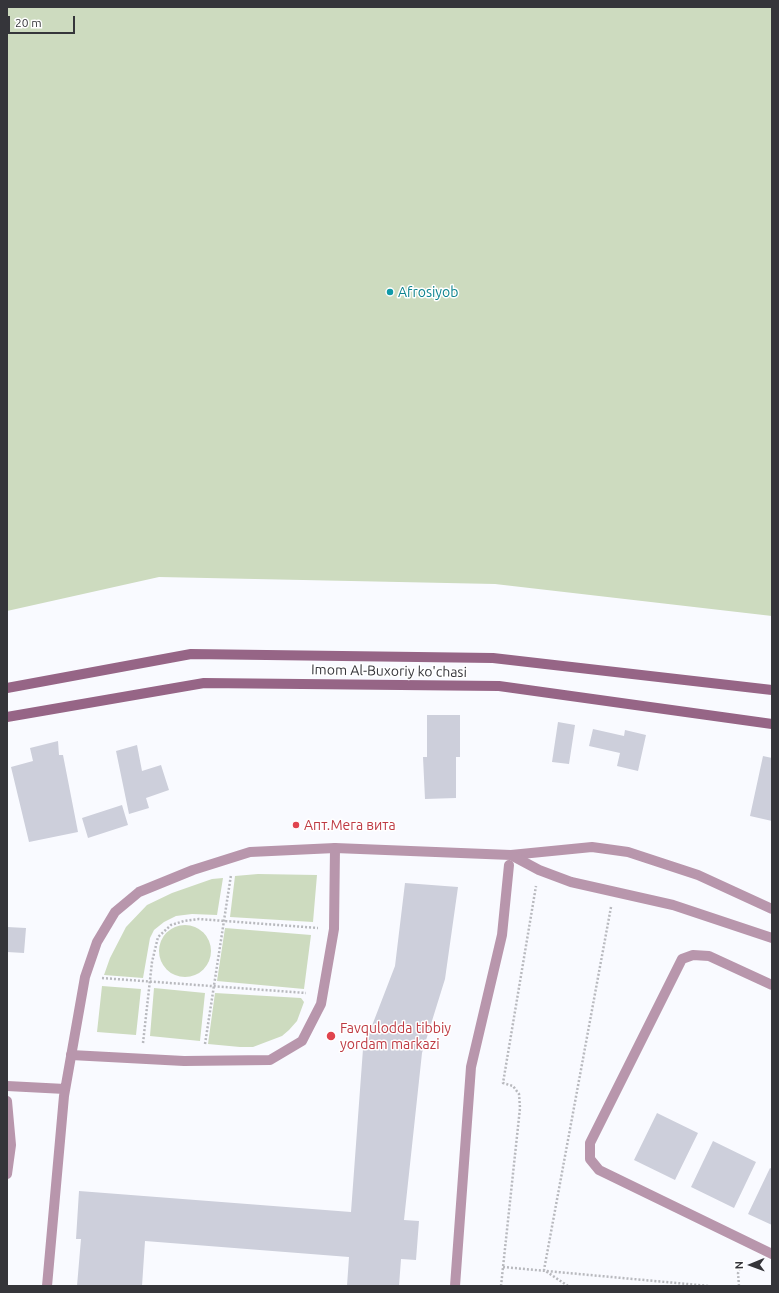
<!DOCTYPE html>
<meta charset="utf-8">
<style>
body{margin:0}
#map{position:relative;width:779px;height:1293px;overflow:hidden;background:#f9faff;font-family:Ubuntu,sans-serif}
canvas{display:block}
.frame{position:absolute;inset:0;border:8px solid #35353a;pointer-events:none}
.north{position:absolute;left:731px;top:1245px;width:40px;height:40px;-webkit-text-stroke:3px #fff;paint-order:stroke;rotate:269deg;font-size:11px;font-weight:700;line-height:16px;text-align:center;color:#35353a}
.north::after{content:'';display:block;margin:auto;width:14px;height:18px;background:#35353a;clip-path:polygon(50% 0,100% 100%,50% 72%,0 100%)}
.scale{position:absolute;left:8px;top:16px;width:67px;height:18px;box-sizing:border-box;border:2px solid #35353a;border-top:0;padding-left:5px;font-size:12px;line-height:14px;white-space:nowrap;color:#35353a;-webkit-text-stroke:3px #fff;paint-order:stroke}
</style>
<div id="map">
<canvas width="779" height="1293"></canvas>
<div class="frame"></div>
<div class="north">N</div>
<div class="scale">20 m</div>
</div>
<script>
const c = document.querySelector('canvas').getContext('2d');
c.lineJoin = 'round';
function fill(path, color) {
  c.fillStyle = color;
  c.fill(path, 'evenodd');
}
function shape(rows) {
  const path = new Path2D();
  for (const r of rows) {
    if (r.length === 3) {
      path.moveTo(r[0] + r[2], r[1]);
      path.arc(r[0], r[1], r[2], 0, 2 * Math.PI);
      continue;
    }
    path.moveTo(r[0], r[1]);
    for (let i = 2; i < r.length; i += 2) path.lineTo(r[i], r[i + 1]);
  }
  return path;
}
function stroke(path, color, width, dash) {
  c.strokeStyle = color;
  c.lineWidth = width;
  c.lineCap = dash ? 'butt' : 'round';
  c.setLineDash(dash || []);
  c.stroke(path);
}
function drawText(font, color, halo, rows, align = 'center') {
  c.font = font + ' Ubuntu,sans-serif';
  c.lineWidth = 3;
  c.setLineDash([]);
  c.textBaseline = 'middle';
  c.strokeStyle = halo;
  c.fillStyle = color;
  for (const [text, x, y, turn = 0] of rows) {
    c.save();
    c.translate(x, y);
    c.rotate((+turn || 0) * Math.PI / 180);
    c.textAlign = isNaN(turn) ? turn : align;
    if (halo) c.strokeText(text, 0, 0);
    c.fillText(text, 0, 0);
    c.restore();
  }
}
fill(shape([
 [7,7,772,7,772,616,495,584,159,577,7,611],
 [258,874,317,875,313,922,230,917,235,876],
 [223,878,217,915,192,914,176,916,164,922,154,930,150,938,143,978,104,975,110,958,126,927,147,905,172,893,212,879],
 [185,951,26],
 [225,928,311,935,304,989,217,981],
 [102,986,141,989,136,1035,97,1032],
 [154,988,205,993,200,1041,150,1036],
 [215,993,301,998,304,1002,297,1021,289,1030,282,1036,253,1047,240,1047,208,1044]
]), '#cddbbf');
fill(shape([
 [427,715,460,715,460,757,456,757,456,798,425,799,423,757,427,757],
 [558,722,575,725,569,764,552,762],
 [593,729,624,736,625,730,646,735,638,771,617,766,620,753,589,746],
 [58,741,59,755,63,755,78,832,29,842,11,767,33,761,30,748],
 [137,745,142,771,161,765,169,790,146,798,149,808,129,814,116,751],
 [763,756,772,758,772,821,750,816],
 [122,805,128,825,88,838,82,818],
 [405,883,458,887,445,979,422,1053,404,1220,419,1221,416,1260,401,1259,399,1286,347,1286,349,1257,145,1241,142,1286,77,1286,81,1239,76,1239,79,1191,351,1212,363,1049,395,966],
 [7,927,26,928,24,953,7,952],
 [657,1113,698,1133,675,1180,634,1160],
 [713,1141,756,1162,734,1208,691,1187],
 [770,1168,772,1169,772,1225,748,1214]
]), '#cdcfdb');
stroke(shape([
 [102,978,306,993],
 [143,1043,152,962,158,937,171,925,184,921,199,919,318,928],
 [205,1044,231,875],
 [503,1267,709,1286],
 [501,1286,520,1108,519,1094,513,1086,503,1083,536,886],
 [568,1286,544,1270,611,907],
 [739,1286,738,1273,742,1260]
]), '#b8b9be', 2.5, [2, 2]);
stroke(shape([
 [511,855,592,847,628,852,698,875,772,909],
 [772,985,709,956,693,955,682,959,590,1143,590,1159,599,1170,772,1254],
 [71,1055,184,1061,270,1060,302,1041,321,1004,334,929,335,848],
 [455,1286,471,1067,502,935,509,865]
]), '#b896ac', 10);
stroke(shape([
 [7,1086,65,1089],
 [7,1101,11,1145,7,1174],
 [47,1286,64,1096,85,977,97,942,115,912,139,892,193,870,250,852,335,848,511,855,539,870,571,882,673,905,772,938]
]), '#b896ac', 10);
stroke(shape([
 [7,688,191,654,493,658,772,690],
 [7,717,204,683,499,686,772,724]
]), '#966586', 10);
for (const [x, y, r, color] of [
 [390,292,4,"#0f9aa8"],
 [296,825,4,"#e0444e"],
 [331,1036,5,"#e0444e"]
]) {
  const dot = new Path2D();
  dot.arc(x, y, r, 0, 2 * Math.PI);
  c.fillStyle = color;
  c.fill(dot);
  stroke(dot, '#fff', 1.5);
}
drawText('14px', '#0d838f', '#fff', [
 ["Afrosiyob",398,292]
], 'left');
drawText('14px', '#35353a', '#fff', [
 ["Imom Al-Buxoriy ko'chasi",389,671,1]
]);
drawText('14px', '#be3a42', '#fff', [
 ["Апт.Мега вита",304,825],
 ["Favqulodda tibbiy",340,1028],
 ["yordam markazi",340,1044]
], 'left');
</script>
